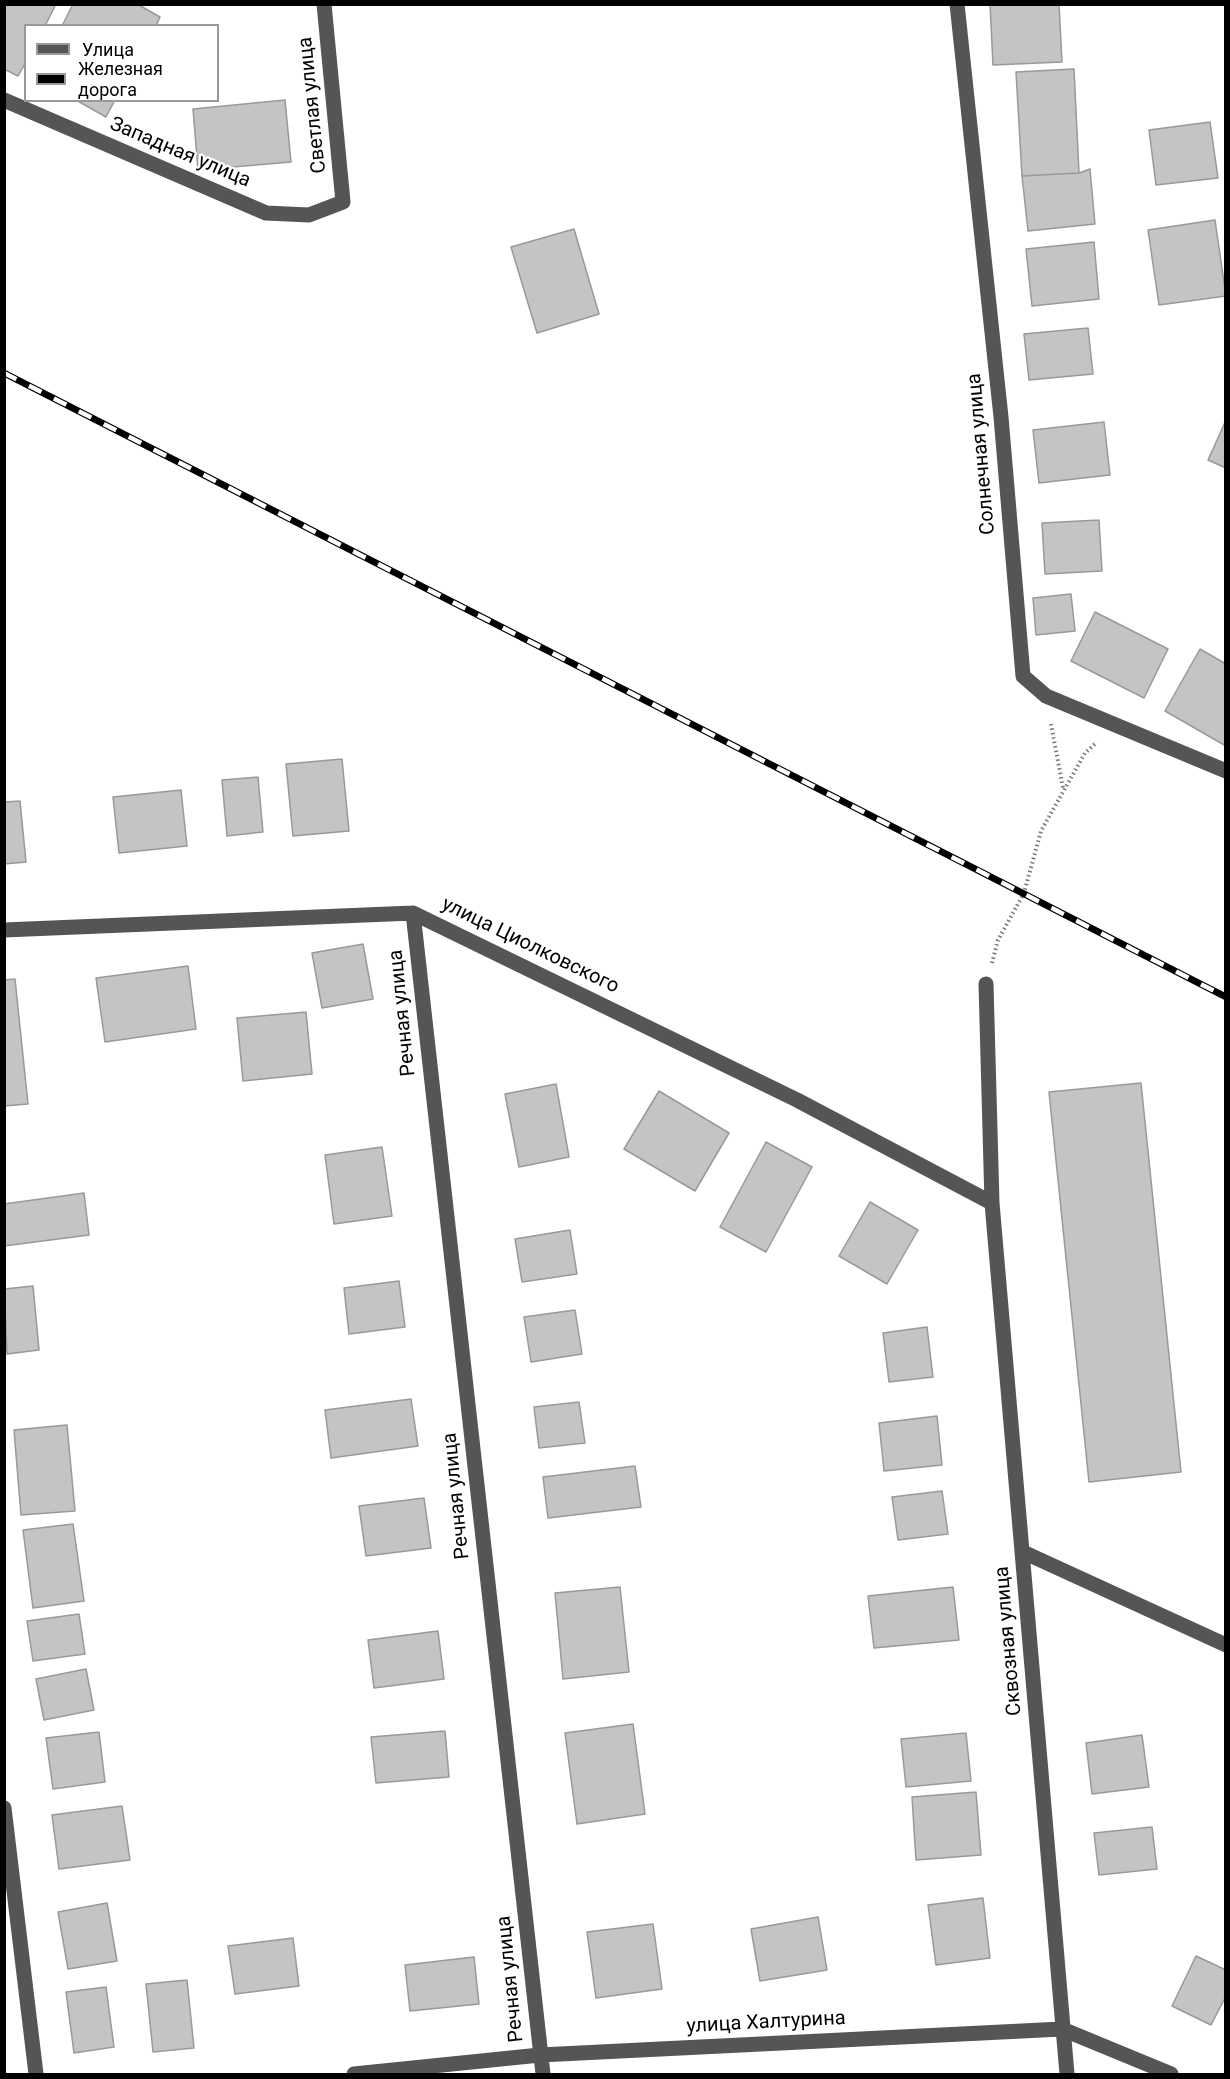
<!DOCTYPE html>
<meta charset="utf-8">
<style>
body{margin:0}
#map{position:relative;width:1230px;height:2079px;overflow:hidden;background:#fff;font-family:Roboto,sans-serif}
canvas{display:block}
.frame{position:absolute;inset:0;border:6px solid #000;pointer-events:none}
.legend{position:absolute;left:24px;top:24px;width:195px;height:78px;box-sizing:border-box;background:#fff;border:2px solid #999;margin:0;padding:8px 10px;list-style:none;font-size:18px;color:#000}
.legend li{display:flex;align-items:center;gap:12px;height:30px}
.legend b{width:30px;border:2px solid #999}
</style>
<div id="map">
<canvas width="1230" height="2079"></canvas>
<div class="frame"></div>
<ul class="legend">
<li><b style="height:8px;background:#555"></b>Улица</li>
<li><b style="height:8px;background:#000"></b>Железная дорога</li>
</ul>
</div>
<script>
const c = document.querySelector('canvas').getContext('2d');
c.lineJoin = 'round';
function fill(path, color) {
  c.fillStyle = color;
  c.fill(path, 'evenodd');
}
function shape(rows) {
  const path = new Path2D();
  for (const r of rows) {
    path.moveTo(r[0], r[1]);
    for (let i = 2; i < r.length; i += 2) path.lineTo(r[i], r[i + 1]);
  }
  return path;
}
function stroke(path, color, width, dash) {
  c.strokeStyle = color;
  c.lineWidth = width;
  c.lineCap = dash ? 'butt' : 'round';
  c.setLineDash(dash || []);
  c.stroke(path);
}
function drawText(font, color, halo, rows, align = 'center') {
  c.font = font + ' Roboto,sans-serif';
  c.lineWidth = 4.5;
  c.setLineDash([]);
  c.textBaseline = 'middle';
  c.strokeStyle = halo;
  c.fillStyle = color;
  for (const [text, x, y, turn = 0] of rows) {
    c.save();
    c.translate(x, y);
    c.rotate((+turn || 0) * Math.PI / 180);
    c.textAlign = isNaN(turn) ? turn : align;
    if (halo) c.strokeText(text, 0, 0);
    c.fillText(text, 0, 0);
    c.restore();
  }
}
const building = shape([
 [4,4,56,4,45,26,26,26,26,62,18,76,4,69,4,4],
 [73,4,137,4,160,17,156,26,62,26,73,4],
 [990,4,1059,4,1062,62,993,65,990,4],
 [1074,69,1079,173,1022,176,1016,72,1074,69],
 [76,100,115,100,106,117,76,100],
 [285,100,291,162,198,170,193,109,285,100],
 [1210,122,1218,178,1156,185,1149,130,1210,122],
 [1090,169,1095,224,1028,231,1022,176,1079,173,1090,169],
 [1215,220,1226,296,1159,305,1148,230,1215,220],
 [574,229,599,314,537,333,511,247,574,229],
 [1094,242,1099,299,1032,306,1026,249,1094,242],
 [1088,328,1093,374,1029,380,1024,334,1088,328],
 [1226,420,1226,468,1208,460,1226,420],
 [1104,422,1110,475,1039,483,1033,430,1104,422],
 [1099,520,1102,571,1045,574,1042,523,1099,520],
 [1071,594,1075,631,1036,635,1033,598,1071,594],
 [1095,612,1168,649,1144,698,1071,661,1095,612],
 [1200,649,1226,664,1226,746,1165,711,1200,649],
 [342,759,349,831,293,836,286,764,342,759],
 [258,777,263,832,227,836,222,780,258,777],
 [181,790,187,846,119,853,113,797,181,790],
 [20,801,26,862,4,864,4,802,20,801],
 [363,944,373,999,322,1008,312,953,363,944],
 [188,966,196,1029,105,1042,96,978,188,966],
 [15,979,28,1104,4,1106,4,980,15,979],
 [306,1012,312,1074,243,1081,237,1018,306,1012],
 [1141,1083,1181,1472,1089,1482,1049,1092,1141,1083],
 [556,1084,569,1157,519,1167,505,1094,556,1084],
 [659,1091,729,1133,695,1191,624,1149,659,1091],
 [766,1142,812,1167,766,1252,720,1227,766,1142],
 [382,1147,392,1216,334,1224,325,1155,382,1147],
 [84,1193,89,1235,4,1246,4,1204,84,1193],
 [870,1202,918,1230,887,1284,839,1256,870,1202],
 [570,1230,577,1274,522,1282,515,1239,570,1230],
 [399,1281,405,1327,349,1334,344,1288,399,1281],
 [33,1286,39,1350,7,1354,4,1289,33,1286],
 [575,1310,582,1354,531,1362,524,1317,575,1310],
 [927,1327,933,1377,889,1382,883,1333,927,1327],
 [411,1399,418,1446,331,1458,325,1410,411,1399],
 [579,1402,585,1443,539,1448,534,1407,579,1402],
 [937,1416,942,1465,884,1471,879,1423,937,1416],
 [67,1425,75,1511,21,1515,14,1430,67,1425],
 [635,1466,641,1507,548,1518,543,1477,635,1466],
 [942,1491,948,1534,898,1540,892,1497,942,1491],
 [424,1498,431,1548,366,1556,359,1506,424,1498],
 [73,1524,84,1601,33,1608,23,1530,73,1524],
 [620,1587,629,1672,563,1679,555,1593,620,1587],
 [953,1587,959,1640,874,1648,868,1596,953,1587],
 [79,1614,85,1654,33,1661,27,1621,79,1614],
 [438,1631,444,1679,374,1688,368,1640,438,1631],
 [86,1669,94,1710,44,1720,36,1679,86,1669],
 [633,1724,645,1814,577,1824,565,1733,633,1724],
 [445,1731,449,1777,376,1783,371,1737,445,1731],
 [99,1732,105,1782,53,1789,46,1738,99,1732],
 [966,1733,971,1781,906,1787,901,1739,966,1733],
 [1142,1735,1149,1787,1092,1794,1086,1743,1142,1735],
 [976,1792,981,1855,916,1860,912,1797,976,1792],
 [122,1806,130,1860,59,1869,52,1815,122,1806],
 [1152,1827,1157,1869,1099,1875,1094,1833,1152,1827],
 [983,1898,990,1958,936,1965,928,1905,983,1898],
 [107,1903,117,1961,68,1969,58,1912,107,1903],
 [818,1917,827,1970,760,1981,751,1929,818,1917],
 [653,1924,662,1989,596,1998,587,1932,653,1924],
 [293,1938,299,1986,235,1994,228,1946,293,1938],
 [1196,1956,1226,1970,1226,1996,1211,2025,1172,2006,1196,1956],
 [474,1957,479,2004,410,2011,405,1965,474,1957],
 [187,1980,194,2048,153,2052,146,1984,187,1980],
 [106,1987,114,2047,74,2053,66,1992,106,1987]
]);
fill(building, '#c4c4c4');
stroke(building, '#999', 1.5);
stroke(shape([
 [1051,724,1063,788],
 [992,963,998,940,1024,893,1041,831,1085,753,1097,742]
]), '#777', 4, [1.5, 3]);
stroke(shape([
 [957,4,1001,417,1023,676,1046,696,1226,771],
 [4,100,266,213,309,215,343,202,324,4],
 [413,913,543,2074],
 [4,930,413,913,797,1100,992,1203],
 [986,984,992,1203,1067,2074],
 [1023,1552,1226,1645],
 [4,1808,36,2074],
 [354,2074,540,2055,1062,2029,1171,2074]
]), '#555', 15);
const rail = shape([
 [4,373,1226,997]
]);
stroke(rail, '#000', 7);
stroke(rail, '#fff', 4.5, [14]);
drawText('20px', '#000', '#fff', [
 ["Светлая улица",313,105,-96],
 ["Западная улица",180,153,23],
 ["Солнечная улица",982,454,-95],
 ["улица Циолковского",530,946,26],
 ["Речная улица",403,1013,-96],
 ["Речная улица",457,1496,-96],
 ["Сквозная улица",1009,1641,-95],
 ["Речная улица",511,1979,-96],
 ["улица Халтурина",766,2023,-3]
]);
</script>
